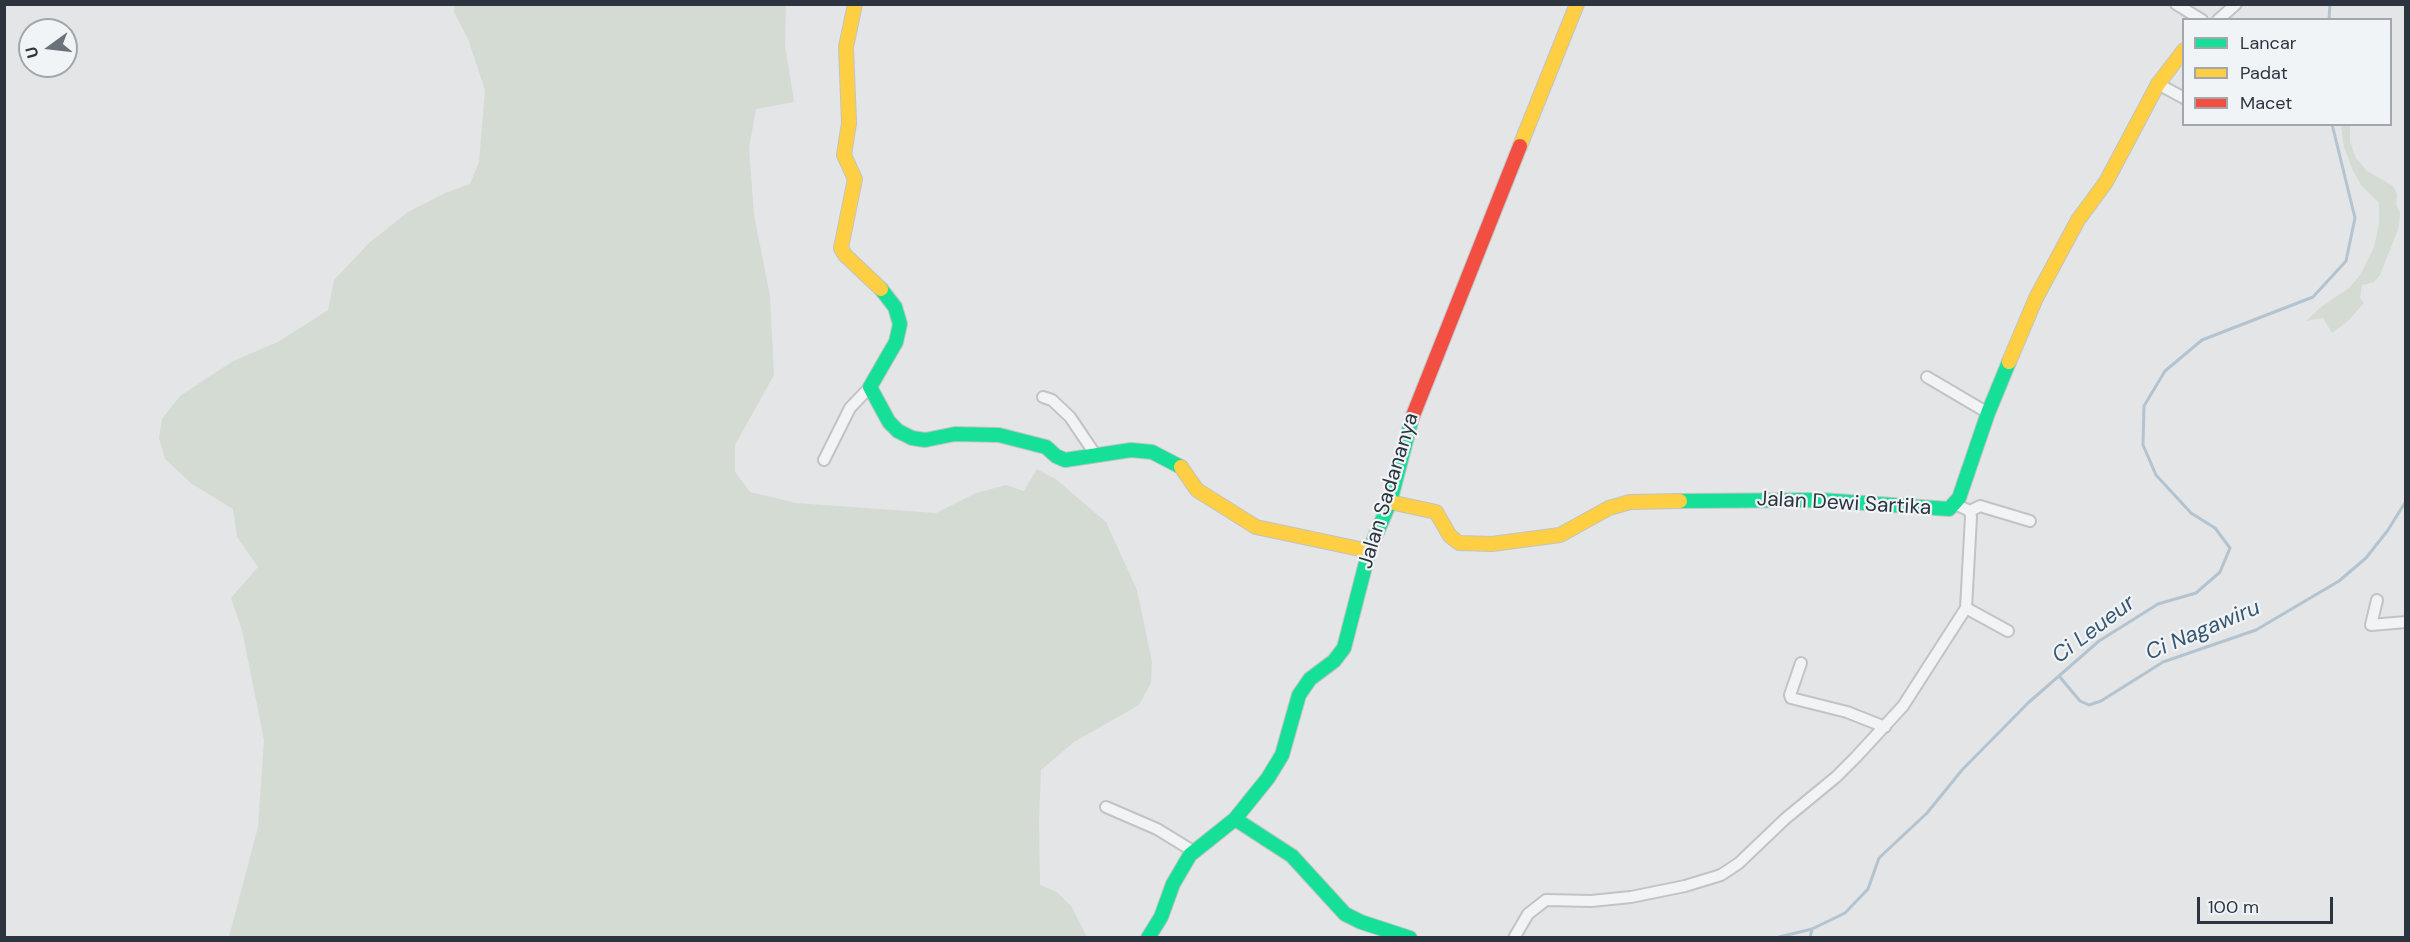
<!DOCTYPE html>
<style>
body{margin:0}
#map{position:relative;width:2410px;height:942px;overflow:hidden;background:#e3e5e7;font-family:"DM Sans",sans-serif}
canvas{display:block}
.frame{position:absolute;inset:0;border:6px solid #2b343f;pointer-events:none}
.legend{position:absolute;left:2182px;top:18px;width:210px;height:108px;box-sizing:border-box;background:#f1f4f6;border:2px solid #a2a7ad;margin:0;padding:8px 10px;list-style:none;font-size:18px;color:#2b343f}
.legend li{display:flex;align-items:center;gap:12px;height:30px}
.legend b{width:30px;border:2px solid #a2a7ad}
.north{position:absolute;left:18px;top:18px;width:60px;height:60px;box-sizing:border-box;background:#f1f4f6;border:2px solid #a2a7ad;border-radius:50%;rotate:255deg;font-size:16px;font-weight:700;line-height:24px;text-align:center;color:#2b343f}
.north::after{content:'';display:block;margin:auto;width:21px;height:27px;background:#6b727a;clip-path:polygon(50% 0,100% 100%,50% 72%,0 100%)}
.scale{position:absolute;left:2197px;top:897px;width:136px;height:27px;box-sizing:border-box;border:3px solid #2b343f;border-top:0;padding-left:8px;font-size:18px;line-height:21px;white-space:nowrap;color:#2b343f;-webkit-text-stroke:4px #f1f4f6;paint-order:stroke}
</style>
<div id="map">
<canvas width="2410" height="942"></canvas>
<div class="frame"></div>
<ul class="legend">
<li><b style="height:8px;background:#16e098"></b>Lancar</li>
<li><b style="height:8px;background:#ffcf43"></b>Padat</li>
<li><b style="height:8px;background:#f24e42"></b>Macet</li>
</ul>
<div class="north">U</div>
<div class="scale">100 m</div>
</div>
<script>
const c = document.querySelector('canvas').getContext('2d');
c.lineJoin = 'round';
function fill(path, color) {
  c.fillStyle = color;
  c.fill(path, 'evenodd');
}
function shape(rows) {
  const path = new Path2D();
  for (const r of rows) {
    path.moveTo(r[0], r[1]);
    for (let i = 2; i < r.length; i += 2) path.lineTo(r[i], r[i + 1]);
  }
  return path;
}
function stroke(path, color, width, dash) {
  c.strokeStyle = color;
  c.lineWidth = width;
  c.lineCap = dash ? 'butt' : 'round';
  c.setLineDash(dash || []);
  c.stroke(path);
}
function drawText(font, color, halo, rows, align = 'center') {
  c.font = font + ' "DM Sans",sans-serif';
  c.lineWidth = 4.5;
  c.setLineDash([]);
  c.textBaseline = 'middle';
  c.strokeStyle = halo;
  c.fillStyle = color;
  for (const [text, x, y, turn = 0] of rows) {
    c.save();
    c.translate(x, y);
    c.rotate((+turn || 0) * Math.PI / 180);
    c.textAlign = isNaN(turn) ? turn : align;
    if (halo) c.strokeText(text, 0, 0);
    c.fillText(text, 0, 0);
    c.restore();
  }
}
fill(shape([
 [454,5,786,5,785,45,794,102,756,109,749,148,754,215,770,296,774,375,735,445,735,472,750,492,796,503,936,513,976,493,1006,485,1024,491,1037,469,1057,480,1106,522,1137,590,1152,662,1151,683,1139,705,1074,742,1041,770,1039,818,1040,885,1057,892,1071,906,1087,937,229,937,258,827,264,740,242,630,231,598,258,567,237,537,233,509,192,484,165,459,159,438,162,419,180,396,233,361,278,342,328,310,334,280,369,243,408,212,445,193,470,184,479,162,485,90,468,39,454,12],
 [2341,125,2350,125,2350,142,2356,158,2367,171,2393,186,2397,194,2396,205,2400,213,2399,227,2380,275,2374,282,2362,285,2360,298,2364,303,2348,321,2332,333,2323,318,2306,321,2321,307,2349,288,2361,274,2374,247,2379,224,2379,203,2362,186,2353,171,2344,147]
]), '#d4dbd3');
stroke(shape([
 [2329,20,2330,4],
 [2059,676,2080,701,2089,705,2101,701,2163,662,2256,630,2339,581,2366,558,2388,530,2406,501],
 [1775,938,1812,929,1845,913,1868,889,1879,858,1927,813,1962,770,2028,703,2099,641,2158,604,2196,593,2220,572,2230,548,2215,528,2191,513,2156,475,2143,445,2144,406,2165,371,2202,340,2313,297,2346,261,2355,218,2332,124],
 [1810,938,1812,929]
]), '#b3c4d0', 3);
const street = shape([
 [2176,4,2202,20],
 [2218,20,2236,4],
 [2158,84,2184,98],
 [1927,377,1988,413],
 [1043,397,1052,400,1070,417,1095,454],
 [824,460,850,408,870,387],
 [1970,511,1980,506,2030,521],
 [2377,600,2371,625,2406,622],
 [1966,608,2008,631],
 [1801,663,1790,695,1791,698,1847,712,1885,727],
 [1106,807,1157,829,1193,851],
 [1514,938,1528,914,1546,900,1591,901,1631,897,1685,886,1721,875,1739,863,1785,819,1836,777,1856,757,1903,706,1966,608,1971,517,1970,511,1957,505]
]);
const fast = shape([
 [881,289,895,307,900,324,896,342,870,387,889,422,898,431,912,438,925,440,955,434,999,435,1046,447,1056,456,1065,460,1131,450,1152,452,1181,467],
 [1680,501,1821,500,1949,509,1959,498,1988,413,2009,362],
 [1235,819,1292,856,1345,914,1361,922,1410,938],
 [1148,938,1161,917,1173,884,1190,855,1235,819,1268,778,1282,755,1299,695,1310,679,1334,661,1344,648,1369,551,1390,502,1412,418]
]);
const slow = shape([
 [855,4,846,47,849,123,844,155,855,179,841,248,845,255,881,289],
 [1520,146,1577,4],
 [2009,362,2036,298,2078,220,2106,182,2158,84,2184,50],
 [1181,467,1197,490,1256,527,1369,551],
 [1390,502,1436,512,1450,536,1459,543,1492,544,1560,535,1609,508,1630,502,1680,501]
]);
const jam = shape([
 [1412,418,1520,146]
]);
stroke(street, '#c1c3c5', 14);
stroke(fast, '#c1c3c5', 16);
stroke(slow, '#c1c3c5', 16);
stroke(jam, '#c1c3c5', 16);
stroke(street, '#f2f3f4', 10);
stroke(fast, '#16e098', 14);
stroke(slow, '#ffcf43', 14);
stroke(jam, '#f24e42', 14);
drawText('21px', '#2b343f', '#f1f4f6', [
 ["Jalan Sadananya",1389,491,-73],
 ["Jalan Dewi Sartika",1844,504,3]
]);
drawText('italic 22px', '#375671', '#f1f4f6', [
 ["Ci Leueur",2094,630,-37],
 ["Ci Nagawiru",2203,631,-23]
]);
</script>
